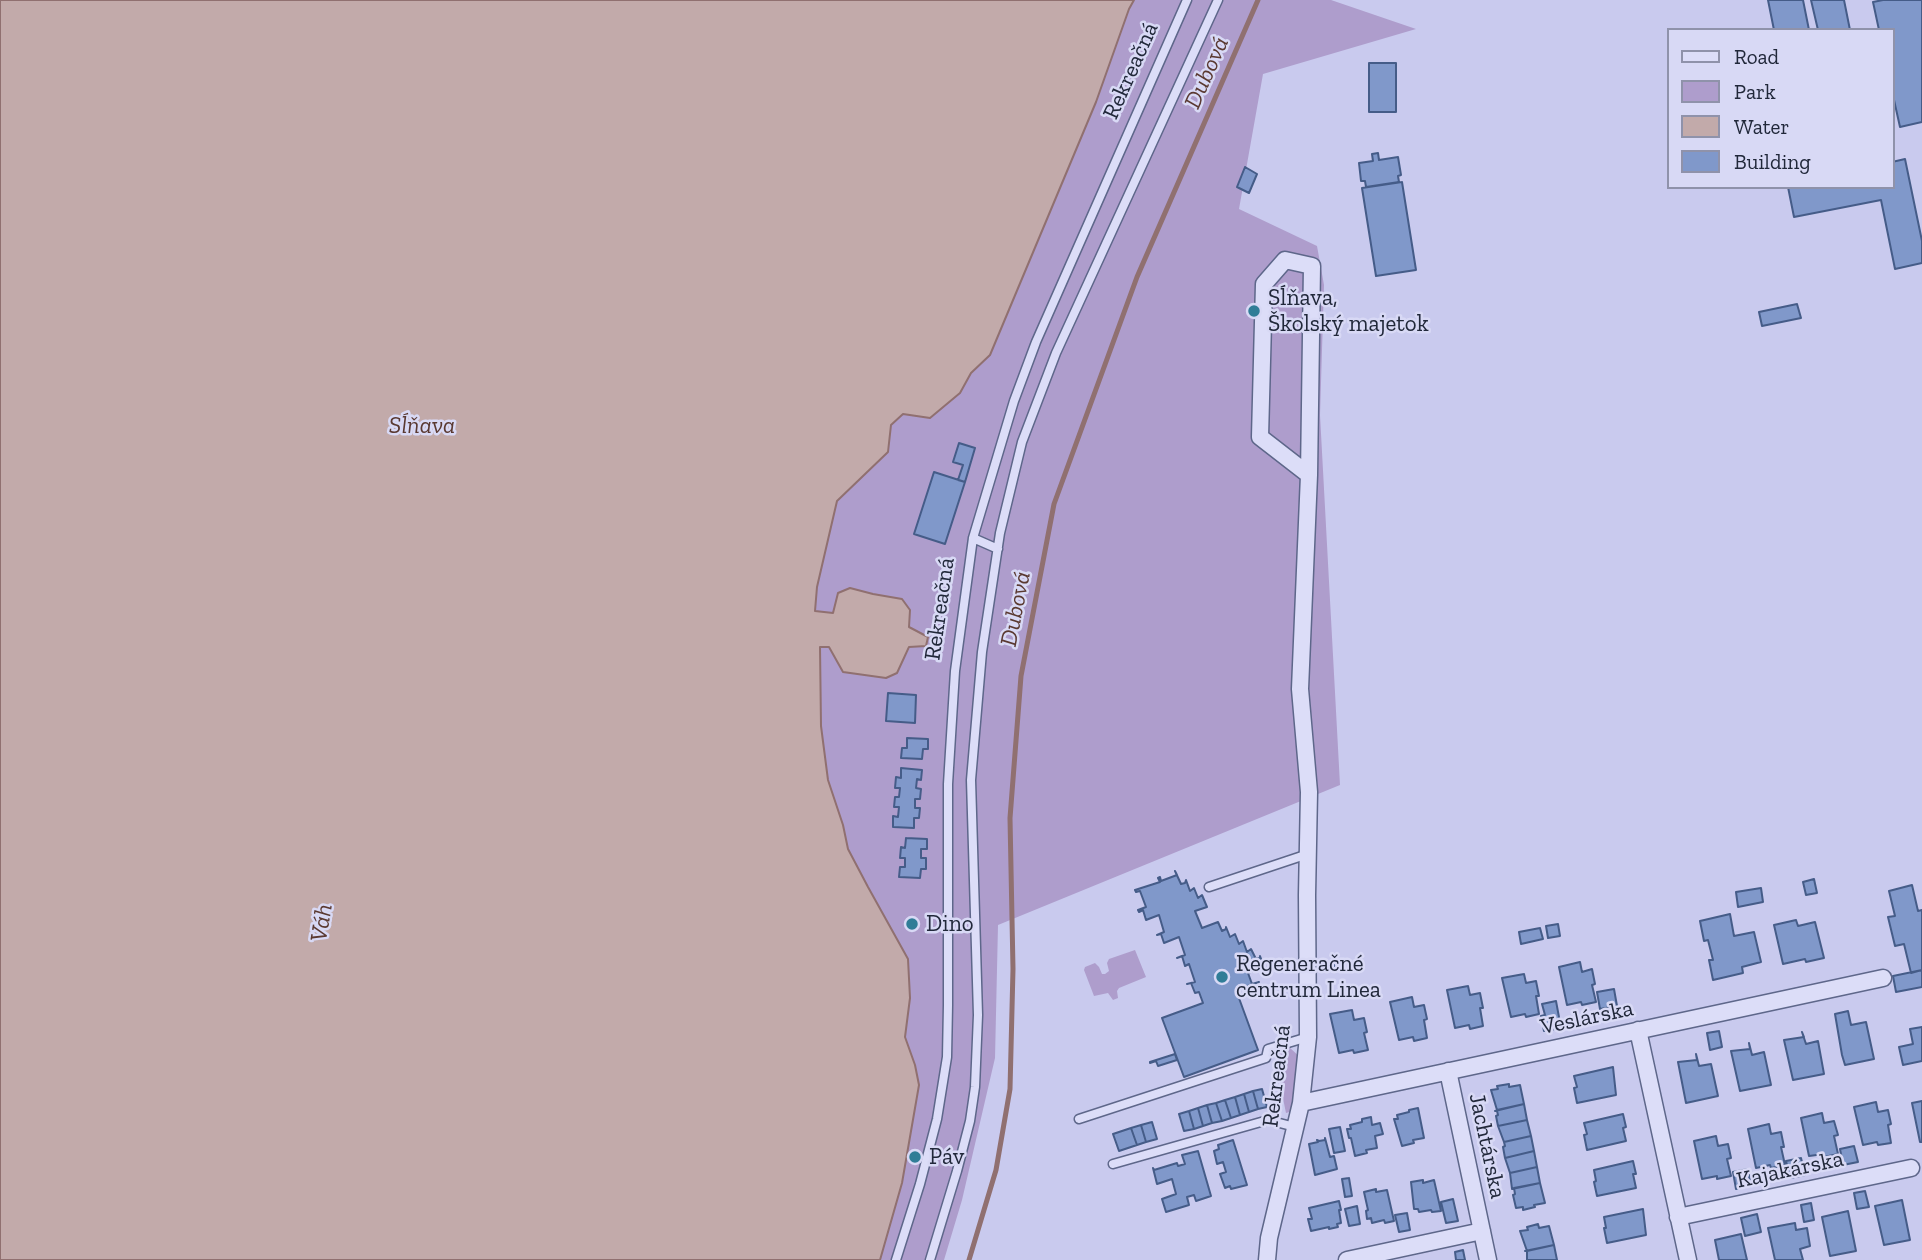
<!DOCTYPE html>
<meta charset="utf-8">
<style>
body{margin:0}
#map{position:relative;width:1922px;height:1260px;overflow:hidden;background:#c9caee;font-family:"Zilla Slab",serif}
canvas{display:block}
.legend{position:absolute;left:1667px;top:28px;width:228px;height:161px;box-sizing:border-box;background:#d8d9f5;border:2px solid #8f92aa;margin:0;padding:9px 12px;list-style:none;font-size:21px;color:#21283a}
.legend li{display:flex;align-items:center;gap:14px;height:35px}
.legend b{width:35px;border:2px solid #8f92aa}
</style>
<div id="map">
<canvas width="1922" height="1260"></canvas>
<ul class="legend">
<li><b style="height:9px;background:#dcddf8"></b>Road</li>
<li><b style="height:19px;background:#ae9dcc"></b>Park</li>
<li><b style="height:19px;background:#c2aaaa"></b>Water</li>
<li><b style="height:19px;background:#8098ca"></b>Building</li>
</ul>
</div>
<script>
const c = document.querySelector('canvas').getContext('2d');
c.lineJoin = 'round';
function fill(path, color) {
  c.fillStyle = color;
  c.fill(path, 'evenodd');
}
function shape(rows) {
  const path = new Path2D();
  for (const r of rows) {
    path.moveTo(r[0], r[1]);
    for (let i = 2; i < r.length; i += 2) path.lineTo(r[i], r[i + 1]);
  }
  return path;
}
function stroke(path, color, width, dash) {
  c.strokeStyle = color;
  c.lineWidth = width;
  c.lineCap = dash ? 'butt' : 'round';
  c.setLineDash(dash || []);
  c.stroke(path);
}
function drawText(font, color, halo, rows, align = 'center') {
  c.font = font + ' "Zilla Slab",serif';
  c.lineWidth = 5;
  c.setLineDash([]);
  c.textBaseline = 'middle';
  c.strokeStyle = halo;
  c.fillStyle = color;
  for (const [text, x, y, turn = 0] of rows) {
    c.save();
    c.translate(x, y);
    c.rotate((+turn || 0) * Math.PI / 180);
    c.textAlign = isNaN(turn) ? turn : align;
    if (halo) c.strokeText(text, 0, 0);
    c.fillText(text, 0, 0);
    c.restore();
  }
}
fill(shape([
 [1134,0,1331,0,1416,29,1263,74,1239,209,1317,246,1324,285,1320,415,1340,785,998,925,995,1058,962,1200,944,1260,880,1260,902,1183,919,1085,915,1065,905,1037,910,998,908,959,868,887,848,848,843,825,828,780,821,726,820,647,828,647,897,673,910,647,910,610,902,599,873,594,850,588,833,613,814,611,817,587,837,500,888,452,891,425,903,414,960,393,971,373,990,355,1096,102,1129,9],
 [1135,950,1146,977,1119,988,1117,991,1118,998,1113,1000,1108,993,1094,996,1084,970,1085,967,1095,963,1099,967,1102,974,1105,974,1109,971,1107,963,1109,959],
 [1289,1047,1302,1059,1293,1111,1286,1113,1275,1059,1281,1049]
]), '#ae9dcc');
const water = shape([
 [0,0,1134,0,1129,9,1096,102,990,355,971,373,960,393,930,418,903,414,891,425,888,452,837,501,817,587,815,611,833,613,838,593,850,588,873,594,902,599,910,610,909,627,928,637,926,646,909,647,897,673,886,678,843,672,829,647,820,647,821,726,828,780,843,825,848,849,868,887,908,959,910,998,905,1037,915,1065,919,1085,902,1183,880,1260,0,1260,0,0]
]);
fill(water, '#c2aaaa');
stroke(water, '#907070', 2);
stroke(shape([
 [969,1260,996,1170,1010,1089,1013,969,1010,818,1021,676,1054,504,1137,277,1258,0]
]), '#907070', 5);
const building = shape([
 [1768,0,1803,0,1809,30,1774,30,1768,0],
 [1811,0,1844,0,1850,30,1818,30,1811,0],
 [1883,0,1922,0,1922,122,1900,127,1892,91,1892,30,1879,30,1873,2,1883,0],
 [1369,63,1396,63,1396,112,1369,112,1369,63],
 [1378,153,1379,160,1398,157,1401,175,1398,176,1399,182,1366,187,1365,181,1361,181,1359,163,1373,161,1372,154,1378,153],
 [1905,159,1922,241,1922,263,1895,269,1881,200,1794,217,1788,187,1892,187,1892,162,1905,159],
 [1245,167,1257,174,1249,193,1237,187,1245,167],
 [1402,182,1416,270,1376,276,1362,188,1402,182],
 [1797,304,1801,318,1762,326,1759,312,1797,304],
 [959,443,975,448,965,482,958,480,963,465,953,462,959,443],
 [934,472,965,482,945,544,914,534,934,472],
 [888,693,916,695,915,723,886,721,888,693],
 [907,738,928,739,928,749,923,749,922,759,901,758,902,748,907,748,907,738],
 [901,768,922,770,921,780,917,779,916,788,921,789,920,799,915,799,915,808,920,808,919,818,914,818,914,828,893,827,893,816,898,817,899,807,894,807,895,797,899,797,900,788,895,788,896,777,901,778,901,768],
 [906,838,927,839,927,849,921,849,921,858,926,858,926,869,921,869,920,878,899,877,900,867,905,867,905,858,900,858,901,847,905,848,906,838],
 [1175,871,1181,884,1185,883,1186,880,1190,891,1194,888,1198,898,1202,895,1207,907,1195,911,1202,928,1218,922,1222,931,1226,929,1226,927,1230,937,1235,934,1239,944,1243,941,1247,952,1251,949,1256,959,1260,958,1260,956,1264,967,1248,973,1252,984,1259,982,1236,990,1258,1050,1184,1077,1162,1018,1203,1003,1199,992,1195,993,1191,983,1187,984,1195,982,1189,964,1185,966,1182,956,1177,958,1185,955,1179,937,1164,943,1161,934,1157,935,1164,932,1159,915,1146,920,1143,910,1139,912,1138,910,1146,907,1140,891,1136,892,1135,890,1160,882,1158,878,1160,877,1161,881,1177,875,1175,871],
 [1814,879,1817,893,1806,895,1803,882,1814,879],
 [1912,885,1918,911,1922,910,1922,970,1911,973,1904,944,1895,946,1888,917,1895,916,1889,891,1912,885],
 [1761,888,1763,902,1738,907,1736,892,1761,888],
 [1730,914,1734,936,1754,932,1761,962,1742,967,1743,973,1713,980,1709,960,1713,960,1708,940,1704,941,1700,921,1730,914],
 [1796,920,1798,926,1815,922,1824,958,1806,962,1805,959,1783,964,1774,925,1796,920],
 [1558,924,1560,936,1548,938,1546,926,1558,924],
 [1540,928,1543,939,1521,944,1519,932,1540,928],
 [1334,962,1342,962,1342,971,1334,971,1334,962],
 [1580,962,1582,972,1592,969,1595,984,1592,985,1596,1002,1582,1005,1581,1002,1567,1005,1559,967,1580,962],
 [1922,970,1922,987,1896,992,1893,976,1922,970],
 [1524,974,1526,983,1536,981,1539,996,1536,996,1539,1014,1526,1017,1525,1014,1511,1017,1502,978,1524,974],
 [1468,986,1470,995,1480,993,1483,1008,1480,1008,1483,1026,1470,1029,1469,1025,1455,1028,1447,990,1468,986],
 [1614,989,1617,1006,1600,1009,1597,992,1614,989],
 [1412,997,1414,1007,1424,1005,1427,1019,1424,1020,1427,1038,1414,1041,1413,1037,1399,1040,1390,1002,1412,997],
 [1556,1001,1561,1028,1544,1031,1541,1016,1545,1015,1542,1004,1556,1001],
 [1352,1010,1354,1020,1364,1018,1367,1032,1364,1033,1368,1050,1354,1053,1353,1050,1339,1053,1330,1014,1352,1010],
 [1848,1011,1851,1025,1866,1022,1874,1059,1845,1065,1842,1055,1835,1014,1848,1011],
 [1922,1027,1922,1061,1903,1065,1899,1047,1913,1044,1910,1029,1922,1027],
 [1719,1031,1722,1047,1710,1050,1707,1033,1719,1031],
 [1802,1032,1806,1044,1818,1041,1824,1074,1793,1080,1784,1040,1804,1037,1802,1032],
 [1749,1043,1752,1055,1764,1052,1771,1085,1740,1091,1731,1051,1750,1049,1749,1043],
 [1175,1054,1177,1060,1158,1066,1156,1061,1150,1063,1150,1062,1175,1054],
 [1696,1054,1699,1066,1711,1064,1718,1096,1686,1103,1678,1062,1697,1060,1696,1054],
 [1613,1067,1616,1095,1577,1103,1574,1088,1577,1087,1574,1076,1613,1067],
 [1509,1084,1509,1087,1520,1085,1524,1104,1497,1110,1491,1090,1498,1089,1497,1086,1509,1084],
 [1262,1089,1267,1107,1258,1109,1253,1091,1262,1089],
 [1253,1091,1258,1109,1249,1112,1244,1094,1253,1091],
 [1244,1094,1249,1112,1240,1115,1235,1097,1244,1094],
 [1235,1097,1240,1115,1231,1118,1225,1100,1235,1097],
 [1225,1100,1231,1118,1222,1121,1216,1103,1225,1100],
 [1922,1101,1922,1142,1920,1142,1912,1103,1922,1101],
 [1876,1102,1878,1112,1888,1110,1891,1124,1888,1125,1891,1143,1878,1145,1877,1142,1863,1145,1854,1107,1876,1102],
 [1216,1103,1222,1121,1212,1123,1207,1105,1216,1103],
 [1524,1104,1527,1120,1498,1126,1496,1116,1498,1115,1497,1111,1495,1111,1524,1104],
 [1207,1105,1212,1123,1203,1126,1198,1108,1207,1105],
 [1198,1108,1203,1126,1194,1129,1189,1111,1198,1108],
 [1418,1108,1424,1138,1413,1140,1414,1143,1402,1146,1394,1119,1398,1119,1397,1115,1409,1112,1409,1110,1418,1108],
 [1189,1111,1194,1129,1184,1131,1179,1114,1189,1111],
 [1822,1113,1824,1123,1834,1121,1838,1135,1834,1136,1838,1154,1824,1157,1824,1154,1809,1156,1801,1118,1822,1113],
 [1623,1114,1626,1127,1623,1128,1626,1141,1587,1150,1584,1135,1587,1134,1584,1123,1623,1114],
 [1371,1117,1372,1125,1380,1123,1383,1134,1375,1136,1377,1148,1366,1150,1367,1153,1355,1156,1351,1138,1349,1138,1347,1129,1351,1129,1350,1125,1362,1122,1362,1119,1371,1117],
 [1527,1120,1531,1136,1504,1142,1498,1126,1527,1120],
 [1152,1122,1157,1139,1146,1142,1141,1125,1152,1122],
 [1769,1124,1771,1134,1781,1132,1784,1147,1781,1147,1785,1165,1771,1168,1770,1165,1756,1168,1748,1129,1769,1124],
 [1141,1125,1146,1142,1137,1145,1131,1128,1141,1125],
 [1340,1127,1345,1151,1334,1153,1329,1129,1340,1127],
 [1131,1128,1137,1145,1119,1151,1113,1134,1131,1128],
 [1531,1136,1534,1151,1505,1158,1503,1147,1505,1146,1504,1142,1531,1136],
 [1716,1136,1718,1146,1728,1144,1731,1158,1727,1159,1731,1176,1717,1179,1717,1176,1702,1179,1694,1141,1716,1136],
 [1325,1138,1330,1157,1334,1156,1337,1169,1315,1175,1309,1144,1318,1142,1317,1140,1319,1141,1325,1140,1325,1138],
 [1233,1140,1247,1185,1231,1189,1230,1186,1225,1188,1220,1174,1226,1172,1223,1162,1217,1164,1214,1151,1219,1149,1218,1145,1233,1140],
 [1854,1146,1858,1162,1843,1165,1840,1149,1854,1146],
 [1198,1151,1211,1196,1196,1201,1194,1195,1187,1197,1189,1205,1166,1212,1162,1199,1176,1194,1172,1179,1157,1184,1153,1168,1154,1170,1177,1163,1178,1166,1185,1164,1182,1155,1198,1151],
 [1534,1151,1537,1167,1510,1173,1505,1158,1534,1151],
 [1801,1158,1805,1175,1790,1178,1786,1161,1801,1158],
 [1633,1161,1636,1174,1633,1174,1636,1188,1597,1196,1594,1182,1596,1181,1594,1170,1633,1161],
 [1537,1167,1540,1183,1512,1189,1510,1173,1537,1167],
 [1748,1169,1751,1186,1736,1189,1733,1172,1748,1169],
 [1349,1178,1352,1196,1345,1197,1342,1179,1349,1178],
 [1423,1180,1423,1183,1434,1180,1441,1211,1432,1212,1431,1210,1419,1212,1418,1209,1414,1209,1411,1182,1423,1180],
 [1540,1183,1545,1203,1534,1205,1535,1207,1523,1210,1523,1207,1516,1208,1513,1195,1515,1194,1514,1188,1540,1183],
 [1376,1189,1376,1192,1387,1190,1394,1221,1385,1223,1384,1220,1372,1223,1371,1218,1367,1219,1366,1211,1368,1210,1364,1192,1376,1189],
 [1865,1191,1869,1207,1857,1209,1854,1193,1865,1191],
 [1453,1199,1458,1221,1446,1223,1441,1202,1453,1199],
 [1902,1200,1910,1240,1884,1245,1875,1206,1902,1200],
 [1339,1201,1341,1210,1339,1210,1341,1223,1337,1224,1338,1227,1329,1229,1329,1227,1311,1231,1308,1219,1312,1219,1309,1208,1339,1201],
 [1811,1203,1814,1220,1804,1222,1801,1205,1811,1203],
 [1357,1206,1360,1224,1349,1226,1345,1209,1357,1206],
 [1643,1209,1646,1235,1607,1243,1604,1228,1606,1228,1604,1217,1643,1209],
 [1848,1211,1856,1251,1830,1256,1822,1217,1848,1211],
 [1407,1213,1410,1230,1399,1232,1395,1215,1407,1213],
 [1757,1214,1761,1232,1745,1236,1741,1218,1757,1214],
 [1795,1223,1796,1230,1807,1228,1810,1246,1800,1249,1803,1260,1775,1260,1768,1228,1795,1223],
 [1538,1224,1539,1228,1549,1226,1554,1245,1527,1251,1520,1231,1528,1230,1527,1227,1538,1224],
 [1741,1234,1747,1260,1719,1260,1715,1240,1741,1234],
 [1554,1245,1557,1260,1527,1260,1527,1251,1525,1251,1554,1245],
 [1463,1250,1465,1260,1456,1260,1455,1252,1463,1250]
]);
fill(building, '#8098ca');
stroke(building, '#455c88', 2);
const lane = shape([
 [973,538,998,549],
 [1209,887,1308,854],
 [1079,1119,1266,1058,1268,1049,1308,1037],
 [1113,1164,1268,1120,1295,1127],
 [896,1260,920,1184,937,1119,947,1057,948,1005,948,784,955,671,973,538,1014,401,1036,342,1187,0],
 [930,1260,957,1171,970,1121,975,1087,978,1015,971,780,982,652,1000,533,1022,442,1056,353,1218,0]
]);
const street = shape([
 [1638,1030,1688,1260],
 [1448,1071,1488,1260],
 [1301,1103,1883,978],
 [1678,1217,1911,1168],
 [1267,1260,1269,1238,1301,1103,1308,1037,1307,895,1309,792,1300,689,1309,475,1312,266,1285,260,1264,284,1260,437,1309,475],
 [1347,1260,1482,1231]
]);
stroke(lane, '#5e678a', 11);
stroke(street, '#5e678a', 19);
stroke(lane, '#dcddf8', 8);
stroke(street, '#dcddf8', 16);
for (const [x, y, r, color] of [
 [1254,311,7,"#307d97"],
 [912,924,7,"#307d97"],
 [1222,977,7,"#307d97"],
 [915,1157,7,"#307d97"]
]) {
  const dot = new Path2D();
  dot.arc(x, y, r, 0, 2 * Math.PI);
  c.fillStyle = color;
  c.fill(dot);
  stroke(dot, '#d8d9f5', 2.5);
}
drawText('23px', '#21283a', '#d8d9f5', [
 ["Rekreačná",1131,71,-66],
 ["Rekreačná",940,609,-82],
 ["Veslárska",1587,1018,-12],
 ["Rekreačná",1277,1076,-83],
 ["Jachtárska",1487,1146,78],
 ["Kajakárska",1790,1170,-12]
]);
drawText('23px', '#21283a', '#d8d9f5', [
 ["Sĺňava,",1268,298],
 ["Školský majetok",1268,324],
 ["Dino",926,924],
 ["Regeneračné",1236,964],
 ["centrum Linea",1236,990],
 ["Páv",929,1157]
], 'left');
drawText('italic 24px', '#5a3931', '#d8d9f5', [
 ["Dubová",1207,73,-66],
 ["Sĺňava",422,426],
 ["Dubová",1016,609,-79],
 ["Váh",322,923,-81]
]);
</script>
